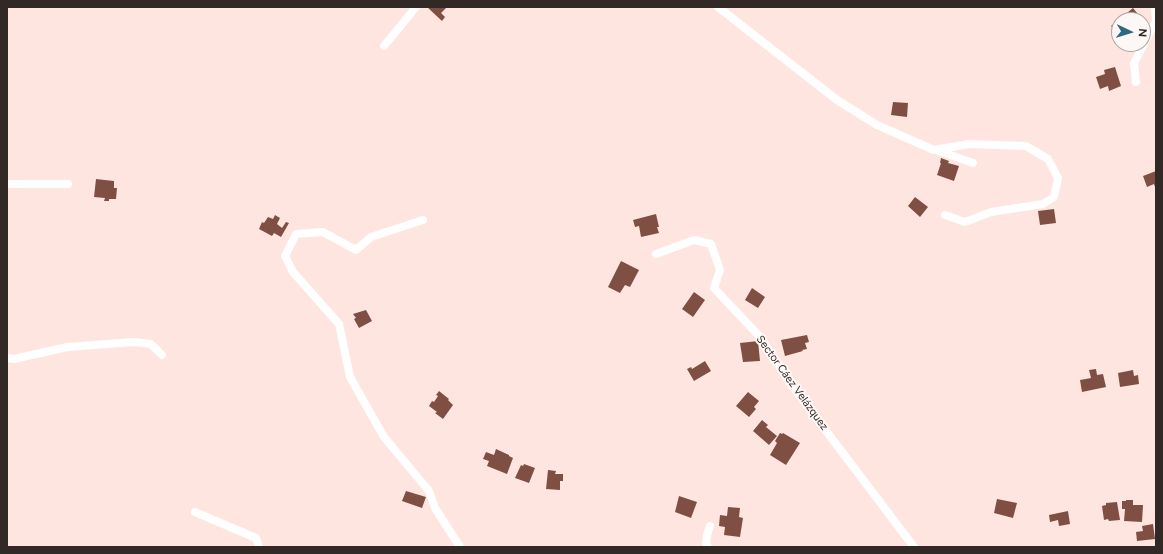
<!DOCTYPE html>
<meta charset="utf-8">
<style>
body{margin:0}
#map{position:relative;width:1163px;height:554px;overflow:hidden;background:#fee5e0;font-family:Figtree,sans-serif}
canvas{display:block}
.frame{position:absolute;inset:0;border:8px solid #322926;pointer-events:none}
.north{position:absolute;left:1111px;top:12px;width:40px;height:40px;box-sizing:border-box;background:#fdf8f6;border:1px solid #aca5a3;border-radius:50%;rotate:94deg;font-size:11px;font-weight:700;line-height:16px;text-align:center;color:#322926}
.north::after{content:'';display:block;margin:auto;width:14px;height:18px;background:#2e6881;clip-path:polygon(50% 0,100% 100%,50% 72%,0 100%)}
</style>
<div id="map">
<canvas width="1163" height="554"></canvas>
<div class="frame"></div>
<div class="north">N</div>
</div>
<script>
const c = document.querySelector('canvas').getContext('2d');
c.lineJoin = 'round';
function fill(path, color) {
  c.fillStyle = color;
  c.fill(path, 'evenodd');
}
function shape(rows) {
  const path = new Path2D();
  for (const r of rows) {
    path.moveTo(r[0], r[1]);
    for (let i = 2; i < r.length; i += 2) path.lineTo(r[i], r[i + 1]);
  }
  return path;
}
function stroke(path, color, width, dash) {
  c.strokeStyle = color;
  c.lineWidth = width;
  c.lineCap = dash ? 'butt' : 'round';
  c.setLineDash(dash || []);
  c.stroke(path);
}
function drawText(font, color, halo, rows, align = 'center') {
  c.font = font + ' Figtree,sans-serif';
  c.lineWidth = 4;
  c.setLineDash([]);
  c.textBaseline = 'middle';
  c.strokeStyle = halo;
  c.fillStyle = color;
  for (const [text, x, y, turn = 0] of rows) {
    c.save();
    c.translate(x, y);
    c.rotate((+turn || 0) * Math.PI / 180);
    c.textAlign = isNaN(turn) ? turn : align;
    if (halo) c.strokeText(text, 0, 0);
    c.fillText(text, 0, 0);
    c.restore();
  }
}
fill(shape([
 [427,7,447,7,441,13,445,17,442,21],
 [1133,8,1146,24,1143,26,1143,20,1119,20,1119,32,1118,30,1116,31,1111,26],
 [1115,67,1121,86,1109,91,1108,86,1100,89,1096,77,1105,74,1104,70],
 [893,102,908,103,907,117,891,115],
 [941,158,949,161,948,163,959,166,954,181,937,175,941,163,940,163],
 [1156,171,1156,190,1154,184,1147,187,1143,176],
 [96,179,114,181,114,188,117,188,116,199,109,199,109,201,104,201,105,198,94,197],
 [915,197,928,207,920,217,908,206],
 [1054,209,1056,223,1040,225,1038,211],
 [656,214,659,227,657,227,659,233,641,237,639,226,635,227,633,220],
 [275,215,280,218,277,224,282,228,286,222,289,223,281,237,274,233,272,236,259,229,262,222,264,223,268,217,273,219],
 [621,261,639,270,630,287,625,285,620,293,608,287],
 [752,288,765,297,758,308,745,300],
 [694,292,705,300,693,317,682,309],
 [366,310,372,321,359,328,354,319,356,318,353,314],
 [807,335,809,342,805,343,807,349,802,350,803,351,785,356,781,340],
 [758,341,760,361,743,362,740,343],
 [705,361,711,371,694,381,687,369,691,367,692,369],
 [1096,369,1097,375,1103,374,1106,387,1082,392,1080,380,1091,378,1089,370],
 [1133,370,1134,376,1138,375,1139,384,1120,387,1118,373],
 [439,391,449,399,448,400,453,405,443,419,435,413,437,412,429,406,432,401,434,402,438,396,436,395],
 [748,392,759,401,754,407,756,409,749,417,736,406],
 [762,420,768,425,766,427,777,436,769,445,753,431],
 [780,433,782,434,783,433,800,443,786,465,770,455,777,443,775,441],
 [496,449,509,455,509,456,513,458,507,474,487,466,489,461,483,459,486,452,494,455],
 [524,464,535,468,529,483,515,478,521,465,523,466],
 [548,470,556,471,555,474,563,474,563,481,560,481,560,490,546,489],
 [406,491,426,497,422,508,402,501],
 [679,496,697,502,691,518,675,512],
 [997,499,1017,503,1013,518,994,513],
 [1126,500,1133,500,1133,505,1143,505,1142,522,1124,521,1125,509,1122,509,1122,501,1126,501],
 [1117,502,1120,520,1109,521,1108,519,1104,520,1102,506,1106,505,1106,503],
 [728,507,740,508,739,517,743,518,740,537,724,535,725,527,719,526,720,515,727,516],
 [1068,511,1070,524,1059,526,1058,520,1050,522,1049,515],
 [1153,524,1155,539,1137,541,1136,532,1143,531,1142,526]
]), '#804f44');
stroke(shape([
 [718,7,837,100,877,125,934,150,969,144,1026,146,1048,159,1058,178,1054,197,1043,204,991,212,965,222,945,215],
 [1155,7,1156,21],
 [384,46,416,7],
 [1136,82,1134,63,1156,21],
 [936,150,973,163],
 [7,184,68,184],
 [423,220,371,237,356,250,323,232,296,234,285,256,293,272,339,324,350,377,384,437,429,491,435,508,460,547],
 [656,254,694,240,711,244,720,270,714,288,761,338,789,382,914,547],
 [7,358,14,359,67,347,134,342,151,344,162,355],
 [195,512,256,538,259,547],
 [708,547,706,543,707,535,710,526]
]), '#fff', 8);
drawText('11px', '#322926', '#fdf8f6', [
 ["Sector Cáez Velázquez",792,383,54]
]);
</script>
